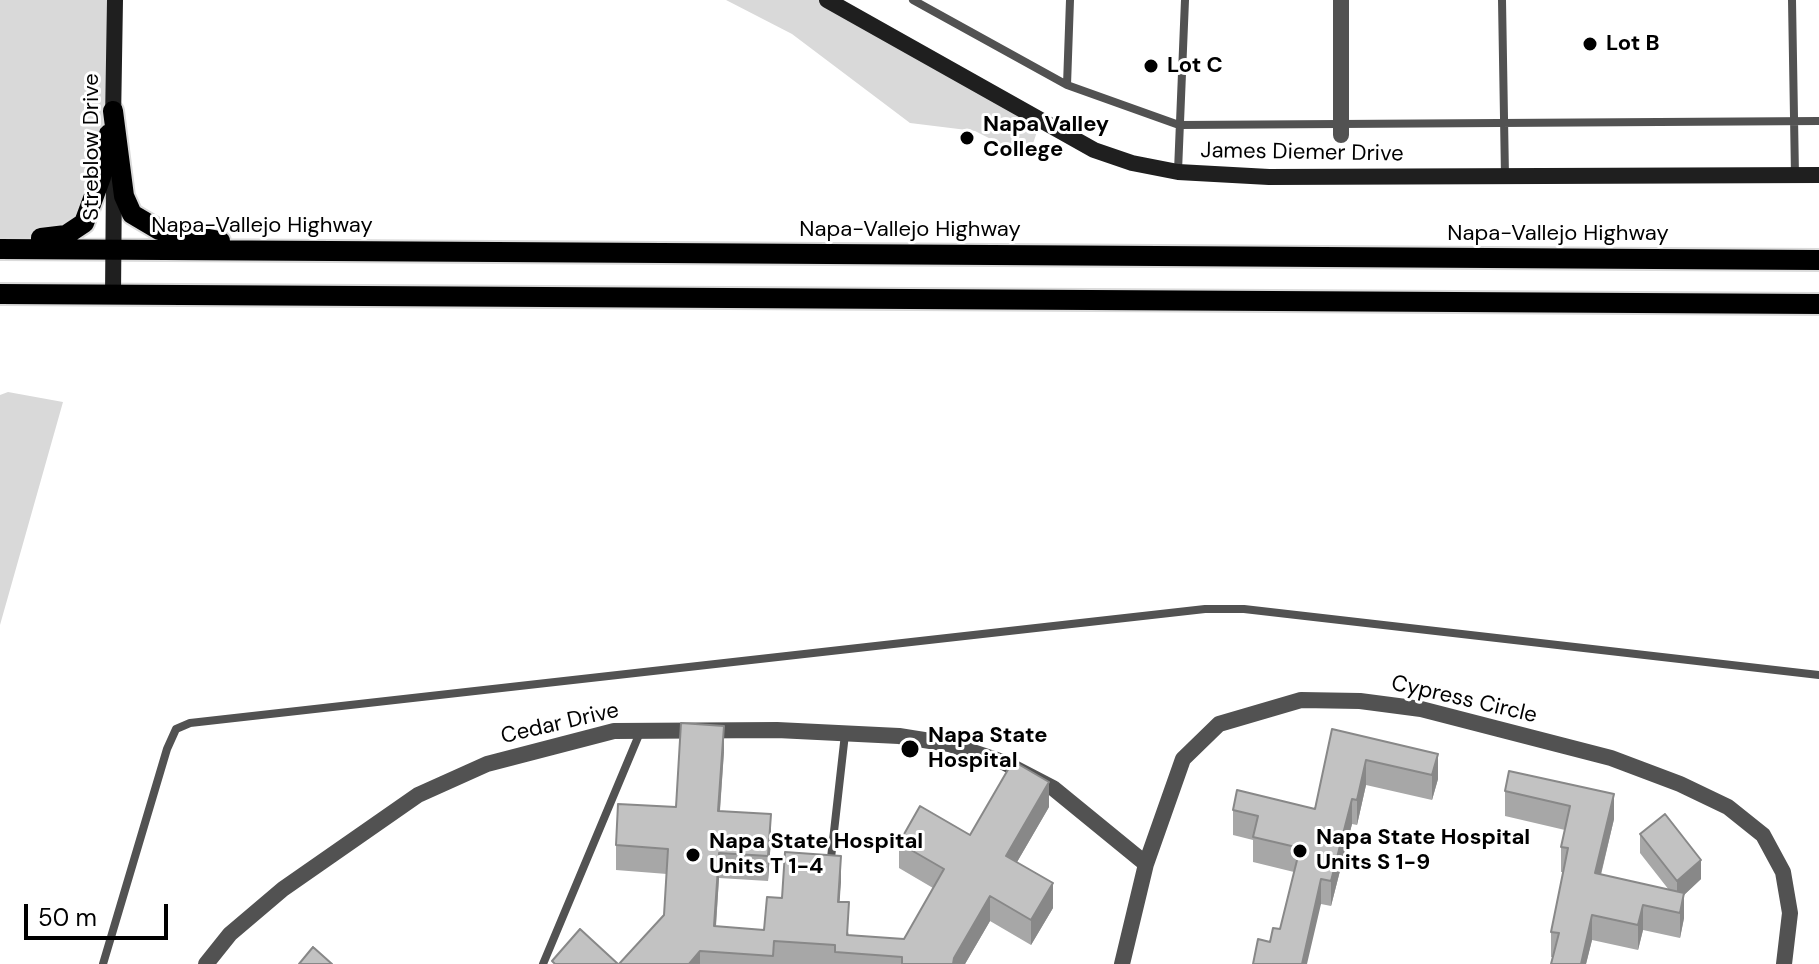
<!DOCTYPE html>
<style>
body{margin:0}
#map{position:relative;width:1819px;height:964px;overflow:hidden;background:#fff;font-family:"DM Sans",sans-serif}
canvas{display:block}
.scale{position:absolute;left:24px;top:904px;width:144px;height:36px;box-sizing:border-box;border:4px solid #000;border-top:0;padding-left:10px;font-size:24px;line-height:28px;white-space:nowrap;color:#000;-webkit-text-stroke:6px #fff;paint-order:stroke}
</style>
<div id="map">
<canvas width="1819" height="964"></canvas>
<div class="scale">50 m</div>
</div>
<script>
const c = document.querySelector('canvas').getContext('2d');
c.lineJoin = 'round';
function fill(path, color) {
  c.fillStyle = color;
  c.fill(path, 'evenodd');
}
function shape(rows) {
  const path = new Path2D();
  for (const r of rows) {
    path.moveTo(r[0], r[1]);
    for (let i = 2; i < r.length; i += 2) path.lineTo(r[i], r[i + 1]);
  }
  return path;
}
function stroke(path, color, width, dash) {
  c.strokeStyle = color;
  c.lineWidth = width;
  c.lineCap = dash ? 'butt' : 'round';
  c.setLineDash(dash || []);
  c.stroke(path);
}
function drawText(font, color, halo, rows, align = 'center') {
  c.font = font + ' "DM Sans",sans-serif';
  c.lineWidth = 6;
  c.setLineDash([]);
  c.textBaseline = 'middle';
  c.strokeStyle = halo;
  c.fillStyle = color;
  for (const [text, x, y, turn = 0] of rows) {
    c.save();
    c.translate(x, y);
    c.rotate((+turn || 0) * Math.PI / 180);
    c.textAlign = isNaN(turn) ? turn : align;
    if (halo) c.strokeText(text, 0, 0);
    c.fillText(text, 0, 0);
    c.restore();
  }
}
fill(shape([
 [0,0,115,0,101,177,66,235,0,242],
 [726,0,827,0,1040,123,1028,158,975,131,910,123,792,34],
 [8,392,63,402,0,625,0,395]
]), '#d9d9d9');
const primary = shape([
 [113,111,124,196,132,214,159,230,220,241],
 [41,238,66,235,84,223,101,177,109,134],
 [0,249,1819,260],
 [0,294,1819,304]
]);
stroke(primary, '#dbdbdb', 24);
stroke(shape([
 [913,0,1067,85],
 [1070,0,1067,85,1179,125,1819,121],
 [1502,0,1505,176],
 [1792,0,1795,175],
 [1178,171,1185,0],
 [831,858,845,734],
 [103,964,167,749,176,729,190,723,1205,609,1244,609,1819,675],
 [543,964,641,730]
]), '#525252', 8);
stroke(shape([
 [1341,135,1341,0],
 [206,964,230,934,283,889,418,795,487,764,614,731,777,730,899,736,949,744,1003,762,1053,788,1146,864],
 [1122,964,1146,864,1183,759,1219,724,1301,700,1360,701,1421,709,1611,758,1680,784,1728,807,1763,835,1783,872,1790,913,1784,964]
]), '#525252', 16);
stroke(shape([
 [827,0,1094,150,1132,163,1178,172,1269,177,1819,175],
 [113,121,115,0],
 [113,295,114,176]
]), '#1f1f1f', 16);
stroke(primary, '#000', 20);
fill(shape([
 [1332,729,1438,754,1438,779,1432,800,1366,785,1357,825,1352,824,1331,906,1321,904,1270,942,1280,929,1294,872,1253,862,1253,840,1233,835,1233,810,1315,809],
 [724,751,720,811,771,839,768,881,719,878,716,927,764,930,782,898,841,881,839,902,849,935,904,939,933,888,899,868,899,843,970,835,1049,807,1017,862,1053,908,1031,945,990,921,965,964,619,964,664,915,667,874,616,870,616,845,676,807],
 [1509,771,1614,819,1601,875,1669,890,1640,853,1640,834,1701,879,1684,895,1684,918,1680,938,1643,930,1638,950,1592,940,1586,964,1551,964,1553,957,1551,957,1551,932,1563,872,1561,872,1561,847,1565,830,1505,816,1505,791]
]), '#a7a7a7');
fill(shape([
 [724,726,724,751,718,836,718,811],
 [1438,754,1438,779,1432,800,1432,775],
 [1366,760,1366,785,1357,825,1357,800],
 [1049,782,1049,807,1006,881,1006,856],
 [1614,794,1614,819,1595,898,1595,873],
 [1352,799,1352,824,1331,906,1331,881],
 [771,814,771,839,768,881,768,856],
 [719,853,719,878,714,952,714,926],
 [841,856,841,881,838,927,838,902],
 [1701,860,1701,879,1684,895,1684,918,1680,938,1680,913,1677,900,1677,881],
 [1321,879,1321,904,1307,964,1302,964],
 [1053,883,1053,908,1031,945,1031,920],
 [990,896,990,921,965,964,953,964,954,958],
 [1643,905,1643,930,1638,950,1638,925],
 [1592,915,1592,940,1586,964,1581,964],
 [700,951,700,964,689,964]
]), '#888');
const building = shape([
 [681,723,724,726,718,811,771,814,768,856,719,853,714,926,764,930,767,897,782,898,785,852,841,856,838,902,849,902,847,935,904,939,944,869,899,843,920,806,970,835,1013,761,1049,782,1006,856,1053,883,1031,920,990,896,954,958,953,964,902,964,902,957,835,952,835,945,774,941,773,956,700,951,689,964,619,964,664,915,668,849,616,845,618,804,676,807,681,723],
 [1332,729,1438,754,1432,775,1366,760,1357,800,1352,799,1331,881,1321,879,1302,964,1253,964,1258,939,1270,942,1273,928,1280,929,1300,848,1253,837,1258,816,1233,810,1237,790,1315,809,1332,729],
 [1509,771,1614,794,1595,873,1684,893,1680,913,1643,905,1638,925,1592,915,1581,964,1551,964,1559,933,1551,932,1568,848,1561,847,1570,806,1505,791,1509,771],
 [1665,814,1701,860,1677,881,1640,834,1665,814],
 [580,929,618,964,555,964,552,961,580,929],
 [313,947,332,964,299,964,313,947]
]);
fill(building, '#c2c2c2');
stroke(building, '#888', 2);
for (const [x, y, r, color] of [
 [1590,44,8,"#000"],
 [1151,66,8,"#000"],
 [967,138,8,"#000"],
 [910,749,10,"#000"],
 [1300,851,8,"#000"],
 [693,855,8,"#000"]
]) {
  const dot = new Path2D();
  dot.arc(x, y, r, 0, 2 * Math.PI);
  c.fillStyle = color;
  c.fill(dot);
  stroke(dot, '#fff', 3);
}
drawText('bold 22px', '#000', '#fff', [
 ["Lot B",1606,44],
 ["Lot C",1167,66],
 ["Napa Valley",983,125],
 ["College",983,150],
 ["Napa State",928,736],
 ["Hospital",928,761],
 ["Napa State Hospital",1316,838],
 ["Units S 1-9",1316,863],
 ["Napa State Hospital",709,842],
 ["Units T 1-4",709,867]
], 'left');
drawText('22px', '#000', '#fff', [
 ["Streblow Drive",92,147,-90],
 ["James Diemer Drive",1302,153,1],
 ["Napa-Vallejo Highway",262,226],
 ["Napa-Vallejo Highway",910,230],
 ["Napa-Vallejo Highway",1558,234],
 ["Cypress Circle",1464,700,13],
 ["Cedar Drive",560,724,-13]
]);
</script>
